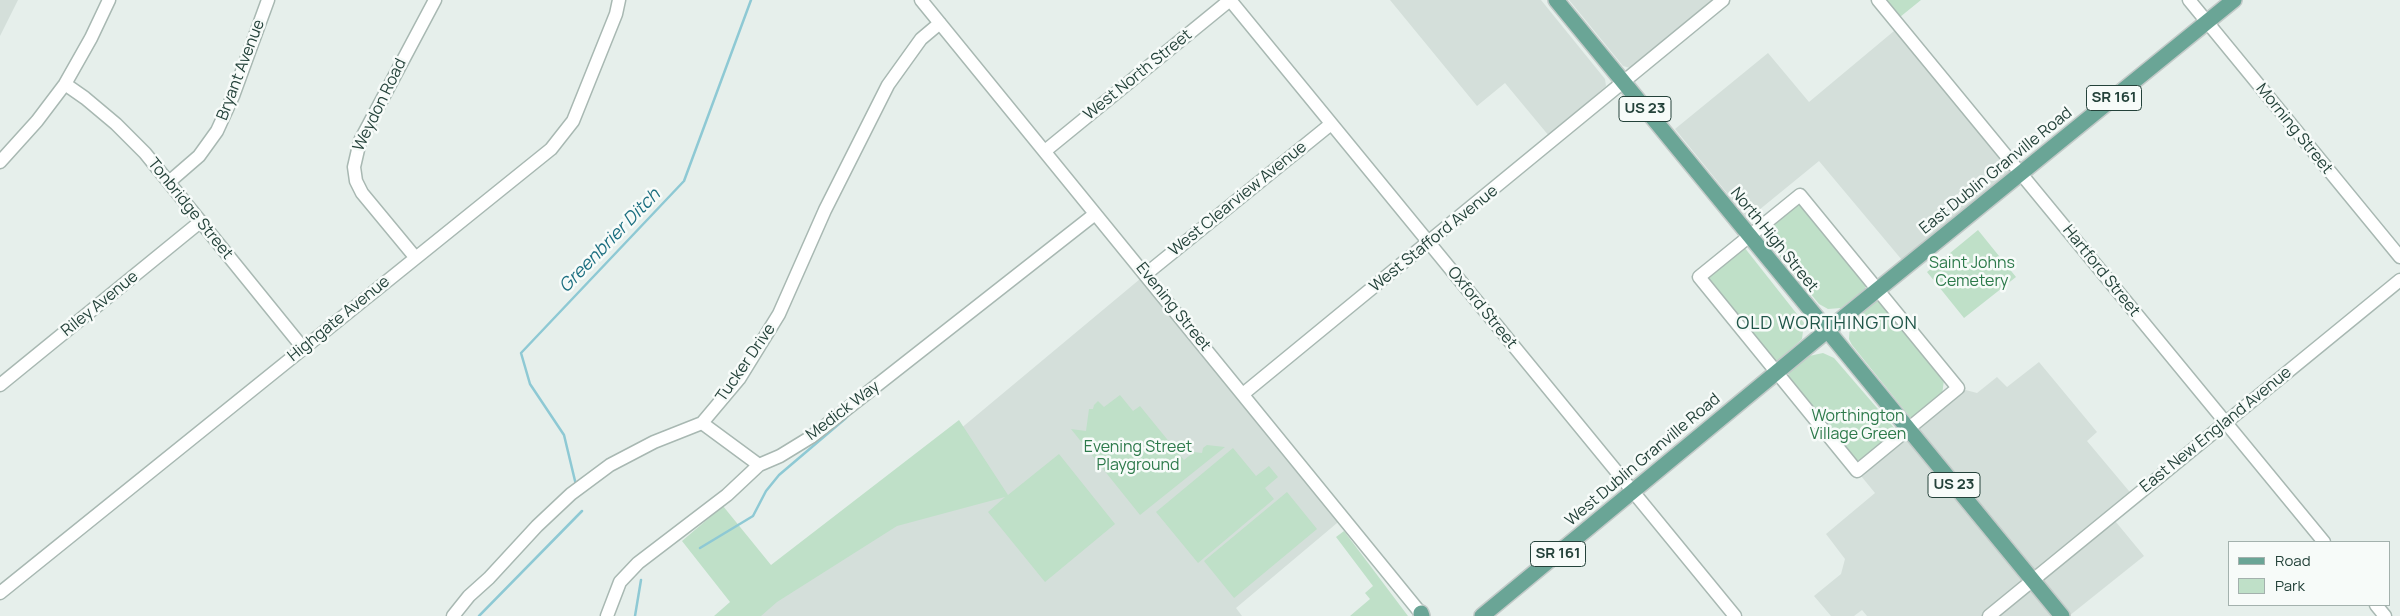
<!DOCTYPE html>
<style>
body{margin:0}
#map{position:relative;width:2400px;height:616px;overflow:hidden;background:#e6efeb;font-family:Manrope,sans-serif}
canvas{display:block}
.legend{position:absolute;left:2228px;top:541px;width:162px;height:65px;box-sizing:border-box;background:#f7fbf9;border:1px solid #a3b1ad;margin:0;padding:6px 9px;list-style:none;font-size:15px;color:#24423a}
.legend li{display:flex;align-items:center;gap:10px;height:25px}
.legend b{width:25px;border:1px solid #a3b1ad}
</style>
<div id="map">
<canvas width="2400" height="616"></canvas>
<ul class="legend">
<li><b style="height:6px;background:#6aa596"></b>Road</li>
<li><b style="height:14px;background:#bfe0c8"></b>Park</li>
</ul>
</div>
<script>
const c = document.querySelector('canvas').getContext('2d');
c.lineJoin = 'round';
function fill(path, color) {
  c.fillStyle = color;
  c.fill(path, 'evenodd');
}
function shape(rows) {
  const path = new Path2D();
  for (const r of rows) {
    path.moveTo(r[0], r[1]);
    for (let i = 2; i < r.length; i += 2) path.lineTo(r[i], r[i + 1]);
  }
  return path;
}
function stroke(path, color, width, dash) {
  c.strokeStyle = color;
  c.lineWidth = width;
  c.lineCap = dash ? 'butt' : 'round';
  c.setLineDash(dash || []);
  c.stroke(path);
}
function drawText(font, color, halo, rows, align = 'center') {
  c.font = font + ' Manrope,sans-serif';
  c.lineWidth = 5;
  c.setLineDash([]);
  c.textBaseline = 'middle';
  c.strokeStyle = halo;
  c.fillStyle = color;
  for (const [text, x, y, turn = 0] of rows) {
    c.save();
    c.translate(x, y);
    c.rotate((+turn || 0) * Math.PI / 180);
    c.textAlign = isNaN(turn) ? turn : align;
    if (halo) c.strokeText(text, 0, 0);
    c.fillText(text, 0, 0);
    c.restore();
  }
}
fill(shape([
 [0,0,18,0,0,36],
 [1390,0,1541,0,1605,79,1606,86,1549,136,1505,83,1477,106],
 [1569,0,1714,0,1630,68,1623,66],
 [1900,26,2021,173,1907,266,1819,161,1748,219,1675,129,1768,53,1809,102],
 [1146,274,1343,518,1236,608,1242,616,736,616],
 [2039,362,2097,432,2087,441,2134,497,2111,516,2144,556,2069,616,1867,616,1862,610,1854,616,1831,616,1814,596,1841,574,1845,559,1826,534,1875,493,1857,471,1958,388,1977,393,1997,377,2007,387]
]), '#d4dfda');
fill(shape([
 [1885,0,1921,0,1900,17],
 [1795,203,1801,204,1866,285,1865,289,1841,308,1828,309,1819,304,1761,234],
 [1978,230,2016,277,1964,318,1927,272],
 [1744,247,1804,323,1802,339,1778,361,1776,361,1709,282,1709,274],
 [1876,301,1880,301,1944,380,1942,395,1914,418,1910,417,1852,345,1849,339,1850,323],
 [1823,353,1834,358,1896,430,1863,460,1856,460,1788,378,1789,372,1809,356],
 [1120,395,1133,411,1140,406,1184,460,1194,452,1202,453,1203,448,1207,445,1225,447,1140,515,1071,429,1086,431,1089,409,1093,409,1094,405,1098,401,1104,407],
 [959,420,1008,495,1059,454,1115,524,1045,582,988,512,1005,497,897,526,777,602,761,616,714,616,730,602,682,541,723,506,771,565],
 [1233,448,1256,476,1269,466,1278,477,1265,488,1274,499,1198,563,1156,512],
 [1287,492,1317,529,1234,598,1204,561],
 [1344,531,1408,616,1350,616,1370,599,1365,593,1373,586,1336,537]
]), '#bfe0c8');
stroke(shape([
 [576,485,564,435,530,384,521,353,684,181,751,0],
 [700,548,753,516,766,491,779,475,846,418],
 [479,616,582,511],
 [635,616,641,580]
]), '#8ec9d4', 2.5);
const minor = shape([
 [921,0,1423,616],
 [1878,0,2324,542],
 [2189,0,2400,257],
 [65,84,85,98,116,124,145,153,303,348],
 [1045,151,1230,0,1735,616],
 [0,162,37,121,65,84,91,38,109,0],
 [169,182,199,156,217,131,233,96,268,0],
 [1800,195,1958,388,1857,471,1699,277,1800,195],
 [415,257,362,193,356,181,354,167,360,141,435,0],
 [1146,274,1331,124],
 [0,385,200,222],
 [1243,394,1723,0],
 [702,423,759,465],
 [0,593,551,149,573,121,616,14,619,0],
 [2376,605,2385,616],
 [453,616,469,596,489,578,537,526,571,494,610,465,654,442,702,423,739,379,779,314,825,210,888,85,921,39,940,23],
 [607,616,620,582,638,563,727,495,759,465,780,456,811,437,1095,214],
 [1989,616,2400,280]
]);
const major = shape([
 [1556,0,2062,616],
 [1421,613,1422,616],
 [1482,616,1812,343,2234,0]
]);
stroke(minor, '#a8b8b2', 15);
stroke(major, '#c2cac8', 18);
stroke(minor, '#fff', 12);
stroke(major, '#6aa596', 15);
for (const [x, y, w] of [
 [2114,98,55],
 [1645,109,52],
 [1954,485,52],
 [1558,554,55]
]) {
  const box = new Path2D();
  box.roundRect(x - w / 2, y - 12.5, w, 25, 4);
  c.fillStyle = '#f7fbf9';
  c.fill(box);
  stroke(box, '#24423a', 1);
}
drawText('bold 15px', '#24423a', null, [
 ["SR 161",2114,98],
 ["US 23",1645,109],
 ["US 23",1954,485],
 ["SR 161",1558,554]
]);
drawText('16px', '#24423a', '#f7fbf9', [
 ["Bryant Avenue",241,70,-69],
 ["West North Street",1138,75,-39],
 ["Weydon Road",380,105,-64],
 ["Morning Street",2294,129,51],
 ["East Dublin Granville Road",1996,171,-39],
 ["West Clearview Avenue",1238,199,-39],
 ["Tonbridge Street",190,209,51],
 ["West Stafford Avenue",1434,239,-39],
 ["North High Street",1774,240,51],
 ["Hartford Street",2101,271,51],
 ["Riley Avenue",100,304,-39],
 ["Evening Street",1173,307,51],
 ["Oxford Street",1482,308,51],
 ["Highgate Avenue",339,319,-39],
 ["Tucker Drive",746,363,-55],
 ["Medick Way",843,411,-37],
 ["East New England Avenue",2216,430,-39],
 ["West Dublin Granville Road",1643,460,-40]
]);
drawText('16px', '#2d7a4b', '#f7fbf9', [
 ["Saint Johns",1972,264],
 ["Cemetery",1972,282],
 ["Worthington",1858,417],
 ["Village Green",1858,435],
 ["Evening Street",1138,448],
 ["Playground",1138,466]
]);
drawText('italic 18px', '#1c6f80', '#f7fbf9', [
 ["Greenbrier Ditch",610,241,-46]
]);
c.letterSpacing = '1px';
drawText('18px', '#1f5548', '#f7fbf9', [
 ["OLD WORTHINGTON",1827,324]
]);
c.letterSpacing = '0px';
</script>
